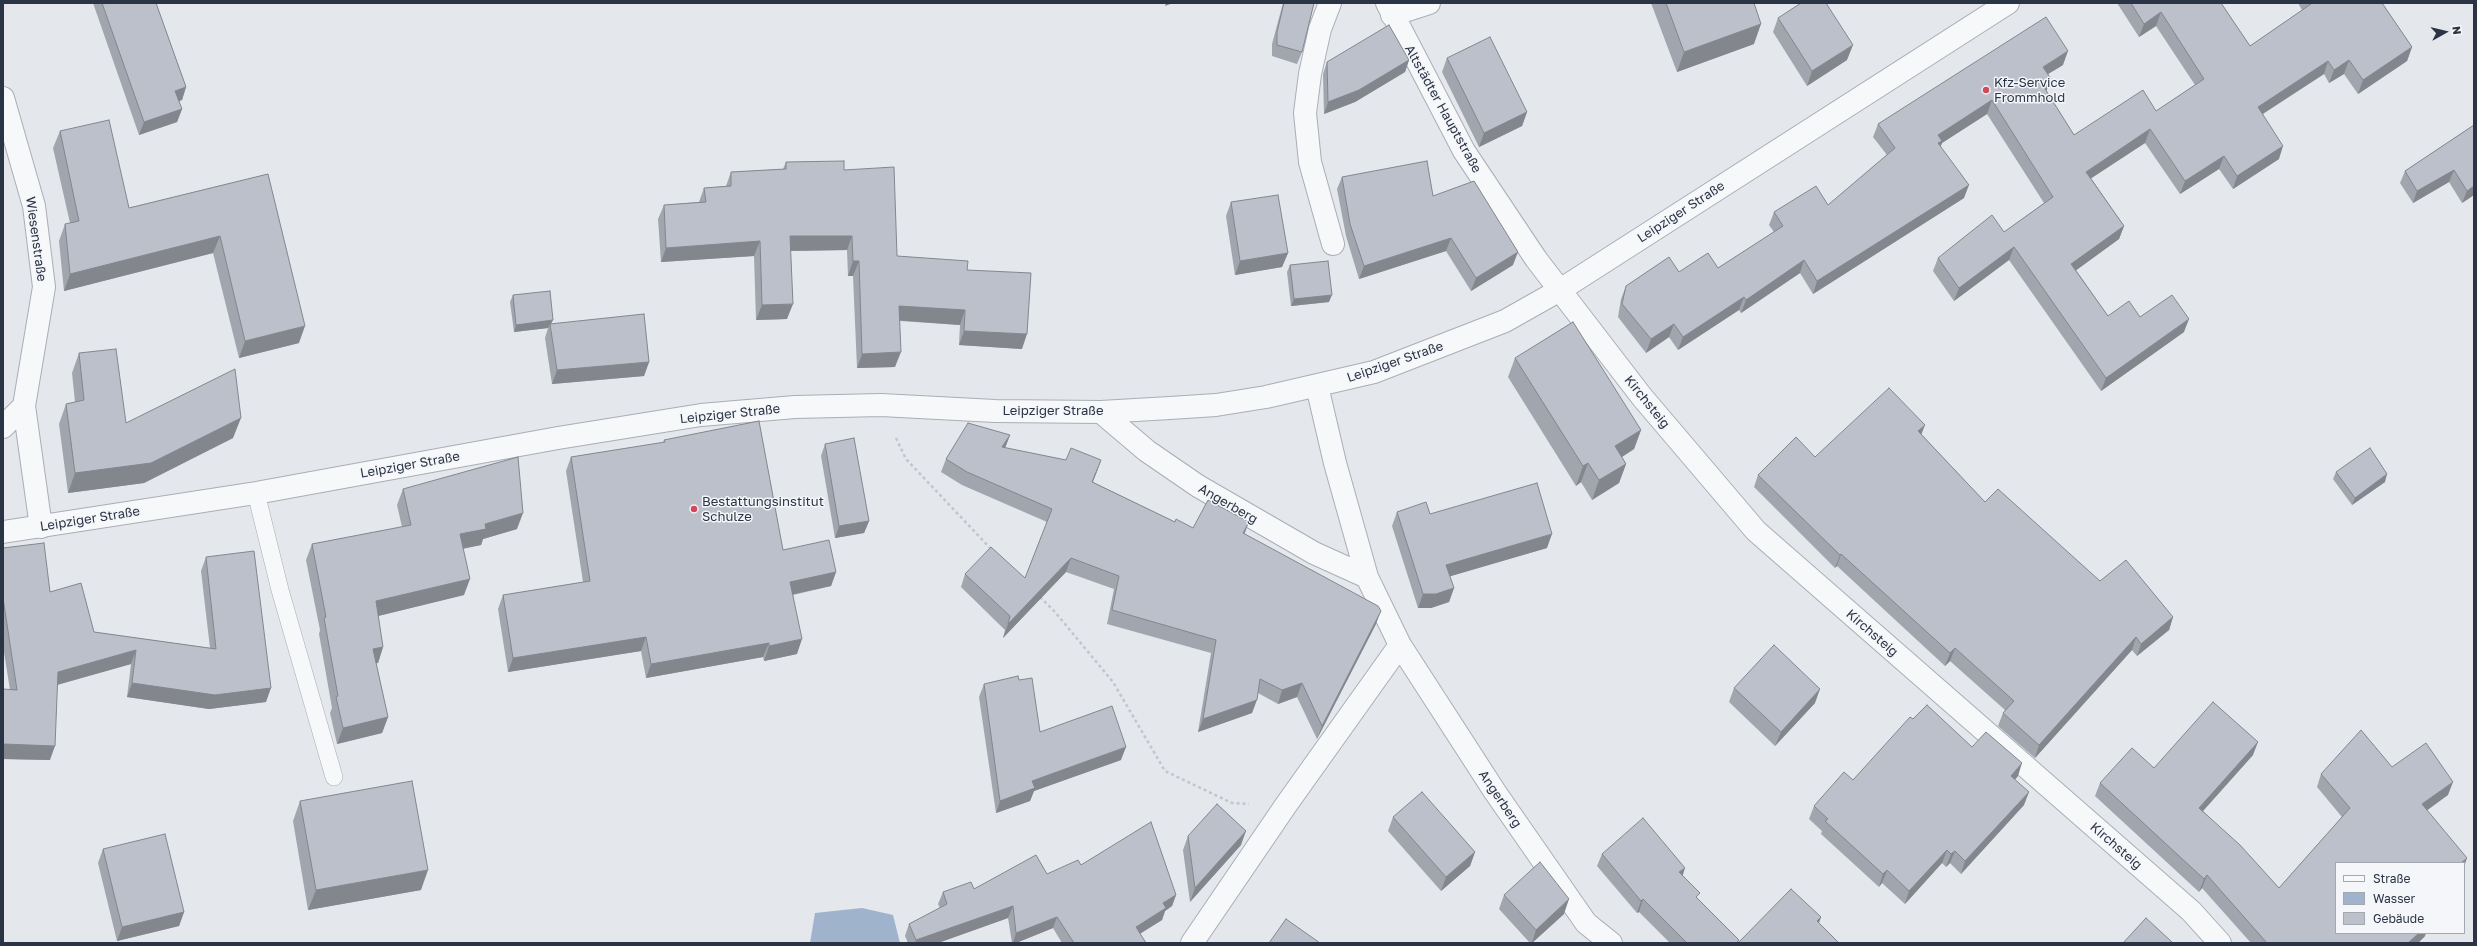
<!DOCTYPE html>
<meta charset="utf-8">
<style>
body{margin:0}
#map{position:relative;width:2477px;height:946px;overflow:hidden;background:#e4e7ec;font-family:"Golos Text",sans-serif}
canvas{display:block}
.frame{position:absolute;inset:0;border:4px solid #2b3445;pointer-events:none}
.legend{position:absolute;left:2335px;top:862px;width:130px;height:72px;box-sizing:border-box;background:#f4f6f9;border:1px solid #a4a8b1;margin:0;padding:5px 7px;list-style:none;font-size:12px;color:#2b3445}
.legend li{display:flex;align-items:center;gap:8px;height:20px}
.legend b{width:20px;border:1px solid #a4a8b1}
.north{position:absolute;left:2425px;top:12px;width:40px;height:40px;-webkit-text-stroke:3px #f4f6f9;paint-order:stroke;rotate:82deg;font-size:11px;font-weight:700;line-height:16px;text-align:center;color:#2b3445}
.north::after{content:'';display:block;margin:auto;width:14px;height:18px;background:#2b3445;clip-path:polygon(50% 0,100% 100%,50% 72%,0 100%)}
</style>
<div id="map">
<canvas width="2477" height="946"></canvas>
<div class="frame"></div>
<ul class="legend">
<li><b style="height:5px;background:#f7f8fa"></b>Straße</li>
<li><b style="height:11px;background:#9fb4cc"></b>Wasser</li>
<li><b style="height:11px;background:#bbc0ca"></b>Gebäude</li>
</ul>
<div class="north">N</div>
</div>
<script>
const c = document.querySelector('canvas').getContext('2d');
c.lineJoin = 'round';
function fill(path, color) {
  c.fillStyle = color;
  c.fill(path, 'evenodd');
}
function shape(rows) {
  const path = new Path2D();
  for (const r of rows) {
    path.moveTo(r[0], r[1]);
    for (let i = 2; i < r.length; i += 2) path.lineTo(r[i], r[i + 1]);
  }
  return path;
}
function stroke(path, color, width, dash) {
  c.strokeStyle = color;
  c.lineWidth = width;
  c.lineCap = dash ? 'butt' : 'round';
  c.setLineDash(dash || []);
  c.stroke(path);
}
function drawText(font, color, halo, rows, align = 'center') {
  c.font = font + ' "Golos Text",sans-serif';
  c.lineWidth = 3;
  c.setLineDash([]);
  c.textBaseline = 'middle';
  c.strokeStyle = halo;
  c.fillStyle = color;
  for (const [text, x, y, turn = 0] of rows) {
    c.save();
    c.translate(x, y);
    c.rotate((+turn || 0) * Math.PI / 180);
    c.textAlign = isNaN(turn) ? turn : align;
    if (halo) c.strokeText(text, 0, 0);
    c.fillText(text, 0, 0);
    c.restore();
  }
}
fill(shape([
 [862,908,893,915,900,943,810,943,815,913]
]), '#9fb4cc');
const service = shape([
 [256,493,280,590,334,777]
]);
const minor = shape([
 [1330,3,1320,29,1310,74,1305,113,1310,162,1333,244],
 [1387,3,1464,151,1536,259,1642,397,1756,531,2191,911,2220,943],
 [1392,15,1429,3],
 [3,98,34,206,44,287,24,406,41,527],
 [1101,412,1147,451,1198,486,1314,553,1367,577],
 [3,427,24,406],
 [1400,645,1495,792,1586,923,1611,943],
 [1192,943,1286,805,1400,645,1367,577,1335,463,1317,386]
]);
const tertiary = shape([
 [3,532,256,493,558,438,701,415,795,407,881,405,995,411,1101,412,1170,408,1216,405,1266,397,1374,372,1505,321,1560,290,2008,3]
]);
stroke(service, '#a9aeb7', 18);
stroke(minor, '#a9aeb7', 24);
stroke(tertiary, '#a9aeb7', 24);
stroke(shape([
 [896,438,906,459,992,550],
 [1040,597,1055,612,1113,682,1165,771,1232,803,1249,804]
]), '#c2c5cb', 2.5, [3, 3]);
stroke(service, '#f7f8fa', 17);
stroke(minor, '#f7f8fa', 22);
stroke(tertiary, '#f7f8fa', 22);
fill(shape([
 [93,3,156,3,186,87,182,100,179,101,182,109,177,122,139,135],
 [1283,3,1314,3,1302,52,1297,64,1272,56,1272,44],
 [1651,3,1754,3,1754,44,1677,72],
 [2117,3,2221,3,2250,46,2302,10,2298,3,2382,3,2412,47,2407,61,2358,94,2344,74,2329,83,2324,74,2263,114,2279,159,2233,189,2219,169,2180,194,2145,143,2091,178,2124,226,2119,239,2076,270,2108,316,2140,317,2184,332,2101,391,2009,260,1954,301,1933,271,1938,258,2004,232,2044,203,1987,114,1942,143,1940,146,1964,198,1813,294,1800,273,1741,313,1739,310,1678,350,1669,337,1646,353,1618,317,1621,299,1626,286,1679,272,1718,268,1774,232,1769,225,1774,212,1828,205,1887,155,1873,137,1878,124,2063,65,2048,74,2051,79,2046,91,2074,135,2156,111,2195,85,2156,26,2139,37],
 [1778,18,1847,60,1807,86,1773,32],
 [1447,58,1527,112,1522,126,1479,147,1442,72],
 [1409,60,1405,72,1355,102,1324,114,1323,74,1327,62],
 [2474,125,2474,195,2462,203,2449,182,2413,203,2400,183,2405,171],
 [60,131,129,208,268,174,299,343,239,358,213,253,64,291,59,241,65,224,70,223,53,148],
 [786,162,844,170,897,256,967,270,1022,349,959,345,960,325,900,321,895,367,857,368,853,276,848,276,847,250,790,251,787,319,756,320,754,256,661,262,658,219,664,205,699,202,704,188,726,186,731,172,783,169],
 [1342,177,1433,196,1513,265,1471,291,1446,251,1359,279,1346,236,1337,189],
 [1231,202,1288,253,1282,267,1235,275,1226,216],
 [1290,265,1329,302,1291,306,1287,272],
 [513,295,551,324,649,362,644,376,552,384,545,338,548,328,514,332,510,302],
 [79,353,126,423,233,438,144,483,68,493,59,424,66,404,75,402,72,373],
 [1515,358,1641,430,1634,449,1622,457,1626,464,1619,483,1592,500,1581,482,1576,486,1508,377],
 [1921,434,1985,502,2100,581,2173,617,2169,630,2137,656,2132,650,2035,758,1998,726,2003,713,2005,710,1950,661,1945,666,1837,566,1835,568,1754,487,1758,475,1815,457],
 [1010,435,1005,448,1066,460,1101,460,1093,482,1175,522,1193,528,1244,534,1376,624,1317,739,1297,697,1278,704,1258,693,1252,713,1198,732,1211,653,1107,624,1114,589,1066,572,1003,638,1005,630,961,587,965,574,1025,578,1047,522,962,485,941,472,946,459],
 [664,440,783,550,836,572,831,586,793,595,797,654,764,661,763,657,646,678,641,651,508,672,498,609,503,595,583,582,566,471,571,457,663,443],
 [825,444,869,521,864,533,835,538,821,456],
 [2336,472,2385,482,2352,505,2333,479],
 [403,489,517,529,483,539,481,545,463,549,464,595,378,616,383,647,378,663,376,663,388,717,382,733,337,744,330,713,332,708,319,634,320,630,306,560,312,544,402,527,397,505],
 [1397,512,1430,514,1547,548,1450,576,1454,588,1449,602,1431,608,1418,608,1392,526],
 [3,548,50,592,94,632,210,648,201,571,206,557,266,702,209,709,127,697,131,664,57,685,50,760,3,759,3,689,10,690,3,646],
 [1019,680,1040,732,1121,760,1034,791,1030,801,996,813,979,697,984,684],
 [1734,688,1815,703,1775,746,1729,702],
 [1913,719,1972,747,2018,776,2015,779,2024,805,1961,874,1950,863,1946,867,1942,863,1905,904,1882,883,1879,887,1821,834,1822,831,1809,819,1814,806,1853,780],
 [2253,755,2203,811,2279,888,2342,817,2317,787,2321,774,2392,767,2448,795,2336,863,2425,936,2418,943,2251,943,2202,888,2199,892,2095,796,2100,783,2154,768],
 [300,801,421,890,308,910,293,821],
 [1393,817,1475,852,1470,866,1441,891,1388,831],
 [1188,836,1241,845,1190,902,1183,850],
 [103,849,184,912,179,926,117,941,98,863],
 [1602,854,1682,876,1698,899,1739,940,1738,943,1821,917,1819,923,1838,943,1670,943,1639,912,1637,913,1597,866],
 [1081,865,1176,895,1172,906,1165,911,1162,920,1140,934,1146,943,1062,943,1053,928,1016,943,1012,943,1008,918,938,943,908,943,905,936,909,924,940,908,938,904,943,892,974,889,1047,874],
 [1504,895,1564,914,1532,943,1530,943,1499,909]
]), '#a1a5ae');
fill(shape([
 [1166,3,1173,3,1165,6],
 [2161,12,2156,26,2139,37,2144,24],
 [1761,24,1754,44,1677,72,1684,52],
 [1853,45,1847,60,1807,86,1812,71],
 [2412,47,2407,61,2358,94,2363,80],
 [2068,51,2063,65,2038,80,2043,67],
 [1409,60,1405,72,1355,102,1324,114,1328,102],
 [2349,60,2344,74,2329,83,2334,70],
 [2328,61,2324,74,2253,120,2258,107],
 [2051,79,2046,92,2042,84],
 [186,87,182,100,171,104,175,91],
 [1992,100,1987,114,1942,143,1938,154,1938,135],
 [182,109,177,122,139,135,144,122],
 [1527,112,1522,126,1479,147,1484,133],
 [2150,129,2145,143,2081,185,2086,172],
 [2283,146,2279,159,2233,189,2237,176],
 [2224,156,2219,169,2180,194,2185,181],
 [2454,170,2449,182,2413,203,2417,191],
 [1969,185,1964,198,1813,294,1817,281],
 [2474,186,2474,195,2462,203,2467,191],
 [2124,226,2119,239,2067,277,2071,264],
 [220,236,213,253,64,291,70,274],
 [790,236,852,236,847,250,784,251],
 [1451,238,1446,251,1359,279,1364,266],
 [760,241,754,256,661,262,666,248],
 [2014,247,2009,260,1954,301,1959,288],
 [1518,252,1513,265,1471,291,1476,278],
 [1288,253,1282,267,1235,275,1240,261],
 [1804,260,1800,273,1741,313,1746,300],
 [853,261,859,261,853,276,848,276],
 [1332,295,1329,302,1291,306,1294,299],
 [1744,297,1739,310,1678,350,1683,337],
 [793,304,787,319,756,320,762,305],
 [899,306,965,310,960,325,894,320],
 [2189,319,2184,332,2101,391,2106,378],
 [553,320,550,326,550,324,548,328,514,332,516,325],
 [1674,324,1669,337,1646,353,1651,339],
 [305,326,299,343,239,358,245,341],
 [964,331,1027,334,1022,349,959,345],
 [901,352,895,367,857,368,862,354],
 [649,362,644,376,552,384,557,370],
 [241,418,233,438,144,483,68,493,75,473],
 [1925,425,1920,438,1918,431],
 [1641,430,1634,449,1608,466,1615,446],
 [1010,435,1005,448,1002,447],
 [1101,460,1096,474,1087,495,1092,482],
 [1588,463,1581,482,1576,486,1583,466],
 [1626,464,1619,483,1592,500,1599,480],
 [2387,474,2385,482,2352,505,2355,498],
 [523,513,517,529,483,539,481,545,454,550,460,534,485,524],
 [869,521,864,533,835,538,839,526],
 [1249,522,1244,535,1243,533],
 [1552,534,1547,548,1441,579,1446,565],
 [1841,554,1837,566,1835,568,1840,555],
 [1071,558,1066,572,1003,638,1008,624],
 [836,572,831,586,785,596,790,582],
 [470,579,464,595,370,618,376,601],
 [1454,588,1449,602,1431,608,1418,608,1423,594],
 [1381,611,1376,624,1317,739,1322,726],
 [2173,617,2169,630,2137,656,2141,644],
 [646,637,641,651,508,672,513,658],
 [2136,637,2132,650,2035,758,2039,745],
 [802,639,797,654,764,661,769,646],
 [769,643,763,657,646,678,651,664],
 [383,647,378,663,367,665,373,649],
 [1955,648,1950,661,1945,666,1950,653],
 [136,650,131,664,53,686,58,672],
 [132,683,271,688,266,702,209,709,127,697],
 [1302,683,1297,697,1278,704,1282,690],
 [1820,689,1815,703,1775,746,1781,732],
 [1257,700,1252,713,1198,732,1203,719],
 [388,717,382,733,337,744,343,728],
 [2258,742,2253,755,2194,821,2199,808],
 [3,744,55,746,50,760,3,759],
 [1126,747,1121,760,1034,791,1030,801,996,813,1000,801,1032,781],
 [2022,763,2018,776,2007,789,2011,776],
 [2453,782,2448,795,2418,817,2422,804],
 [2029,792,2024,805,1961,874,1965,861],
 [1246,831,1241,845,1190,902,1195,888],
 [1947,850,1942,863,1905,904,1909,891],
 [1955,851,1950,863,1946,867,1951,854],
 [1475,852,1470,866,1441,891,1446,877],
 [2467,858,2464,867,2464,863,2461,863],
 [1685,868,1681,881,1679,872],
 [428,870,421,890,308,910,316,890],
 [1887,870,1882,883,1879,887,1883,874],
 [2207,875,2202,888,2199,892,2204,879],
 [1176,895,1172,906,1165,911,1162,920,1131,939,1136,927,1163,903],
 [1569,899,1564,914,1532,943,1536,930],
 [1643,899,1639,912,1637,913,1641,901],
 [1013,906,1008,918,938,943,915,943,916,940],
 [184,912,179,926,117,941,122,927],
 [1057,917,1053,928,1016,943,1013,943,1016,933],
 [1821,917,1816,930,1817,921],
 [2419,933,2426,933,2425,936,2418,943,2408,943]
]), '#83868d');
const building = shape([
 [102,3,156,3,186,87,175,91,182,109,144,122,102,3],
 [1284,3,1314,3,1302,52,1277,45,1277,32,1284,3],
 [1666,3,1754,3,1761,24,1684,52,1666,3],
 [1801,3,1826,3,1853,45,1812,71,1778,18,1801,3],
 [2131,3,2221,3,2250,46,2311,4,2311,3,2382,3,2412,47,2363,80,2349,60,2334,70,2328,61,2258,107,2283,146,2237,176,2224,156,2185,181,2150,129,2086,172,2124,226,2071,264,2108,316,2129,301,2140,317,2172,295,2189,319,2106,378,2014,247,1959,288,1938,258,1992,215,2004,232,2053,197,1992,100,1938,135,1942,141,1938,143,1969,185,1817,281,1804,260,1746,300,1744,297,1683,337,1674,324,1651,339,1622,304,1626,286,1669,257,1679,272,1708,253,1718,268,1783,226,1774,212,1816,186,1828,205,1895,148,1878,124,2046,17,2068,51,2043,67,2051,79,2042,84,2074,135,2143,90,2156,111,2204,79,2161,12,2144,24,2131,3],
 [1389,25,1409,60,1359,90,1328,102,1327,62,1389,25],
 [1490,37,1527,112,1484,133,1447,58,1490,37],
 [109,120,129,208,268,174,305,326,245,341,220,236,70,274,65,224,79,221,60,131,109,120],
 [2474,125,2474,186,2467,191,2454,170,2417,191,2405,171,2474,125],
 [844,161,844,170,894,167,897,256,968,261,967,270,1031,273,1027,334,964,331,965,310,899,306,901,352,862,354,859,261,853,261,852,236,790,236,793,304,762,305,760,241,666,248,664,205,706,202,704,188,731,186,731,172,786,169,786,162,844,161],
 [1427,161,1433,196,1474,181,1518,252,1476,278,1451,238,1364,266,1350,224,1342,177,1427,161],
 [1278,195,1288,253,1240,261,1231,202,1278,195],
 [1328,261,1332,295,1294,299,1290,265,1328,261],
 [550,291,553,320,516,325,513,295,550,291],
 [644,314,649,362,557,370,550,324,644,314],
 [1573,322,1641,430,1615,446,1626,464,1599,480,1588,463,1583,466,1515,358,1573,322],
 [116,349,126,423,235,369,241,418,151,463,75,473,66,404,84,400,79,353,116,349],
 [1889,388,1925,425,1918,431,1985,502,1998,489,2100,581,2126,560,2173,617,2141,644,2136,637,2039,745,2003,713,2014,701,1955,648,1950,653,1841,554,1840,555,1758,475,1796,437,1815,457,1889,388],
 [759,421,783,550,829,540,836,572,790,582,802,639,769,646,769,643,651,664,646,637,513,658,503,595,590,581,571,457,665,442,664,440,759,421],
 [968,423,1010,435,1002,447,1066,460,1071,448,1101,460,1092,482,1175,522,1176,519,1193,528,1208,500,1249,522,1243,533,1378,606,1381,611,1322,726,1302,683,1282,690,1260,679,1257,700,1203,719,1216,640,1112,610,1119,576,1071,558,1008,624,1010,616,965,574,991,547,1025,578,1052,509,967,472,946,459,968,423],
 [854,438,869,521,839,526,825,444,854,438],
 [2370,448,2387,474,2355,498,2336,472,2370,448],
 [518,457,523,513,485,524,486,529,460,534,470,579,376,601,383,647,373,649,388,717,343,728,336,697,338,696,324,618,326,617,312,544,411,525,403,489,518,457],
 [1537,483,1552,534,1446,565,1454,588,1436,594,1423,594,1397,512,1426,502,1430,514,1537,483],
 [44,543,50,592,81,583,94,632,216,649,206,557,254,551,271,688,215,695,132,683,136,650,58,672,55,746,3,744,3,689,17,690,3,598,3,548,44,543],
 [1774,645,1820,689,1781,732,1734,688,1774,645],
 [1018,676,1019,680,1032,678,1040,732,1112,706,1126,747,1032,781,1035,788,1000,801,984,684,1018,676],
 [2213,702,2258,742,2199,808,2240,845,2279,888,2350,808,2321,774,2361,730,2392,767,2426,743,2453,782,2422,804,2467,858,2461,863,2336,863,2336,933,2419,933,2408,943,2267,943,2207,875,2204,879,2100,783,2132,748,2154,768,2213,702],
 [1927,705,1972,747,1986,732,2022,763,2011,776,2029,792,1965,861,1955,851,1951,854,1947,850,1909,891,1887,870,1883,874,1825,821,1828,819,1814,806,1844,772,1853,780,1910,717,1913,719,1927,705],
 [412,781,428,870,316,890,300,801,412,781],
 [1422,792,1475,852,1446,877,1393,817,1422,792],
 [1217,804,1246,831,1195,888,1188,836,1217,804],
 [1643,818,1685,868,1679,872,1700,893,1696,897,1739,940,1736,943,1687,943,1643,899,1641,901,1602,854,1643,818],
 [1151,822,1176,895,1163,903,1166,908,1136,927,1146,943,1074,943,1057,917,1016,933,1013,906,916,940,909,924,947,904,943,892,971,882,974,889,1036,855,1047,874,1078,860,1081,865,1151,822],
 [165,834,184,912,122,927,103,849,165,834],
 [1540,862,1569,899,1536,930,1504,895,1540,862],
 [1791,889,1821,917,1817,921,1838,942,1838,943,1738,943,1791,889],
 [2146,918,2173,943,2123,943,2146,918],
 [1286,919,1320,943,1269,943,1286,919]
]);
fill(building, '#bbc0ca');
stroke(building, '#83868d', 1);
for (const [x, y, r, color] of [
 [1986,90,4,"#d1495b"],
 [694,509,4,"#d1495b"]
]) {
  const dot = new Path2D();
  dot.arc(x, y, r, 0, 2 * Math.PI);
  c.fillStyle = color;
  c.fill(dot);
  stroke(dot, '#f4f6f9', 1.5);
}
drawText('13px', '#2b3445', '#f4f6f9', [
 ["Kfz-Service",1994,83],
 ["Frommhold",1994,98],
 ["Bestattungsinstitut",702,502],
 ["Schulze",702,517]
], 'left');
drawText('13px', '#2b3445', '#f4f6f9', [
 ["Altstädter Hauptstraße",1443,109,61],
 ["Leipziger Straße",1681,212,-33],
 ["Wiesenstraße",36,239,82],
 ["Leipziger Straße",1395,362,-19],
 ["Kirchsteig",1647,402,51],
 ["Leipziger Straße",1053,411],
 ["Leipziger Straße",730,414,-6],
 ["Leipziger Straße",410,465,-10],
 ["Angerberg",1228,504,30],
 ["Leipziger Straße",90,519,-9],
 ["Kirchsteig",1872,633,41],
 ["Angerberg",1500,799,56],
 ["Kirchsteig",2116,846,41]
]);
</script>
